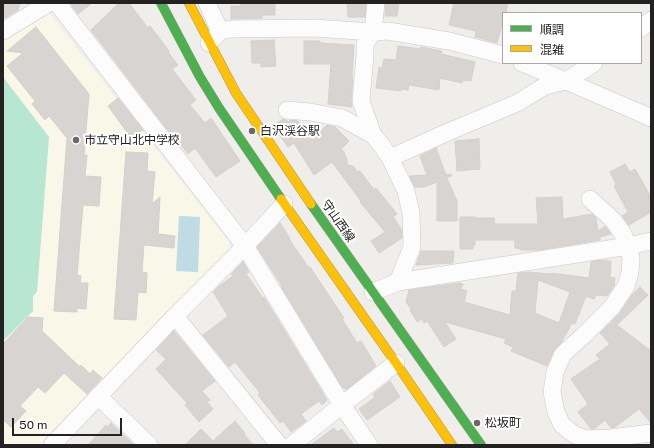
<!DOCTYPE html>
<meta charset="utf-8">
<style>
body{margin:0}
#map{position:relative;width:654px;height:448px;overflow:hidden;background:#f0eeeb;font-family:"Public Sans","Noto Sans JP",sans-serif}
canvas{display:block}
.frame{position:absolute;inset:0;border:4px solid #222;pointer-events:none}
.legend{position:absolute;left:502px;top:12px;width:140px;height:52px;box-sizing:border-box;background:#fff;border:1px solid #a7a7a7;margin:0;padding:5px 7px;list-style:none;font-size:12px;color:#222}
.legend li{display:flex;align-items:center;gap:8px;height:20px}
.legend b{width:20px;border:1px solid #a7a7a7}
.scale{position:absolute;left:12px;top:418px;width:110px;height:18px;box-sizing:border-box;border:2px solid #222;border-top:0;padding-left:5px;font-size:12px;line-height:14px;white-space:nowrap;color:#222;-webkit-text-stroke:3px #fff;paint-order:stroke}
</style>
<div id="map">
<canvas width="654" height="448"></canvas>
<div class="frame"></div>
<ul class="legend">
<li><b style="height:5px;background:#4caf50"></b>順調</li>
<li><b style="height:5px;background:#ffc107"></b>混雑</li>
</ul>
<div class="scale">50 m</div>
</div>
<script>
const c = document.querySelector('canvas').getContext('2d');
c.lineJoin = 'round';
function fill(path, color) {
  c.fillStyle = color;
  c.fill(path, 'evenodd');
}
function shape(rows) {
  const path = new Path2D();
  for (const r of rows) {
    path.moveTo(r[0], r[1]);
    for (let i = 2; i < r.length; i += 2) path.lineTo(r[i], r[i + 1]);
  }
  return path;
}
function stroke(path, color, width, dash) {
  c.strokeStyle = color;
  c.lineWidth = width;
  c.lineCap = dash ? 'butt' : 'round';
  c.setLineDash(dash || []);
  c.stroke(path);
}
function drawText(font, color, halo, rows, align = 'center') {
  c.font = font + ' "Public Sans","Noto Sans JP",sans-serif';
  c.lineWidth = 4;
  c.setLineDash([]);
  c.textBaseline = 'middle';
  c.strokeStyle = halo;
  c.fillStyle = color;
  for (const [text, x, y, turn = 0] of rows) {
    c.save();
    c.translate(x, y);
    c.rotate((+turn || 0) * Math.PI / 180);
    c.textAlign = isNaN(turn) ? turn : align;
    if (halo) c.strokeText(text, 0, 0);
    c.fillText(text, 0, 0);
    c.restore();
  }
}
fill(shape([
 [40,14,50,14,229,242,230,252,43,445,3,445,3,37]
]), '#f8f7e8');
fill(shape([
 [3,77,49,137,37,292,33,296,33,311,3,341]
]), '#b7e6d2');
fill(shape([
 [179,216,200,217,198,272,176,271]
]), '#bfdbe3');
const building = shape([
 [3,3,20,3,18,10,5,18,3,17,3,3],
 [70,3,92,3,78,14,70,3],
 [119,3,129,3,148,28,150,26,160,39,169,51,168,52,178,65,172,69,196,100,190,105,205,123,211,118,240,161,216,177,195,148,188,154,174,136,173,137,91,30,119,3],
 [241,3,275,3,275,15,262,15,262,18,231,19,231,6,241,6,241,3],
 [347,3,366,3,365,17,348,17,347,3],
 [386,3,399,3,397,16,385,16,386,3],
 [454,3,508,3,506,13,503,13,503,22,497,43,475,37,476,31,449,25,454,3],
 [36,27,89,94,84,155,87,155,85,176,101,177,99,206,83,205,77,275,81,276,80,283,88,283,86,309,77,308,77,312,54,311,67,138,49,116,45,120,32,104,35,101,7,66,23,53,7,51,36,27],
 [274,40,276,66,261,67,261,63,252,63,251,41,274,40],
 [304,41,320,41,320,43,354,45,352,77,353,78,351,100,352,107,328,104,331,64,304,64,304,41],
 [398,46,421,49,421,47,442,51,441,54,475,62,471,81,463,80,462,83,440,78,439,90,409,85,408,90,401,89,401,91,376,88,379,67,382,68,384,59,396,60,398,46],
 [118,98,143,130,132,139,108,106,118,98],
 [283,119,286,120,288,122,290,120,298,121,312,140,327,125,335,127,349,141,341,149,345,153,344,154,347,159,347,165,353,166,358,172,360,171,374,190,376,188,397,214,393,217,402,230,402,238,379,253,371,241,385,232,360,202,361,201,332,162,314,175,294,143,288,147,273,126,283,119],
 [479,139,480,169,457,171,455,141,479,139],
 [436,148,446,175,451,174,451,176,447,178,457,201,457,221,437,221,437,182,424,187,415,187,410,177,410,176,427,175,420,156,436,148],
 [126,152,148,153,147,171,155,172,152,204,160,197,158,234,175,236,174,248,144,245,142,272,147,273,146,293,138,292,136,320,114,319,126,152],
 [625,164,630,172,635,169,651,197,651,212,629,225,622,216,628,212,614,186,616,184,610,172,625,164],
 [562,197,563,219,592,214,596,218,598,231,605,226,611,234,600,237,600,240,539,250,521,250,521,249,515,248,515,240,475,240,475,245,473,245,473,249,460,249,460,217,475,217,475,218,494,218,495,224,538,224,536,198,562,197],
 [280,223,290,238,289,239,309,268,310,267,344,318,342,319,357,343,361,341,376,366,346,390,344,387,343,388,281,286,282,286,257,247,280,223],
 [421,251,454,251,453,263,416,265,421,251],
 [601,260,611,261,610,277,615,278,614,286,607,296,596,295,594,299,586,296,575,324,572,323,561,343,554,350,547,366,511,351,513,347,504,343,506,339,445,322,456,339,444,347,427,321,424,323,422,319,417,322,410,310,411,309,406,302,409,290,459,283,463,284,461,289,467,291,464,302,510,315,512,291,516,291,518,273,528,272,550,274,551,273,589,278,591,262,601,260],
 [538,280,570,292,559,323,535,313,538,280],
 [243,262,249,272,246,274,263,298,264,297,327,400,322,405,319,401,301,414,306,421,291,432,283,421,280,423,258,395,260,393,235,362,229,367,203,335,228,316,213,292,218,287,233,276,231,274,243,262],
 [640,287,648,295,617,325,651,351,651,423,639,409,615,427,611,428,605,420,594,429,591,429,578,412,588,404,571,379,600,359,596,355,610,344,600,333,619,314,632,295,640,287],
 [28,317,43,318,42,331,80,367,81,365,90,374,93,370,102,378,87,394,64,373,45,393,38,387,20,406,26,411,11,427,3,420,3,344,28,317],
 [174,331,215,381,202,391,210,400,207,402,213,409,199,422,185,405,187,403,156,369,166,359,156,350,174,331],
 [390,381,400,397,367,420,359,409,375,397,373,394,390,381],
 [235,421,245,433,244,434,253,445,185,445,201,429,213,441,235,421],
 [111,423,134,445,88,445,106,425,108,427,111,423],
 [334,428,337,432,342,429,354,445,311,445,334,428]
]);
fill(building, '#d7d4d2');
stroke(building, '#d3d0cc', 1);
const street = shape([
 [57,3,245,246,342,405,369,445],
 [207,3,220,31],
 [376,3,373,32,365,44,365,56,361,101,373,135,382,146,390,158,406,191,411,213,412,247,398,282],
 [641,28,651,20],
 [3,31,49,3],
 [209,43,220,31,231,29,314,28,373,32,388,31,449,41,503,55],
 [522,63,566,81,638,112,651,118],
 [287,110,310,112,342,118,373,135],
 [390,158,448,132,517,103,545,86,566,81,594,63],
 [590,199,613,220,623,234,628,246,631,258,630,273,626,286,612,307,583,336,563,354,555,372,552,392,556,412,562,425,575,435,586,439,610,438,651,433],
 [373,292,398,282,628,246,651,241],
 [175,316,279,445],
 [98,396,149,445],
 [52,445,175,316,245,246,284,204],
 [292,445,342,405,396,363]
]);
const fast = shape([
 [161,3,200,77,219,108,281,199],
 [311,204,481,445]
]);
const slow = shape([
 [189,3,236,93,311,204],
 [281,199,396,363,452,445]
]);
stroke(street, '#c9c8c7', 18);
stroke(fast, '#999a82', 10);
stroke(slow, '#999a82', 10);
stroke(street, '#fdfcfc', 17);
stroke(fast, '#4caf50', 9);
stroke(slow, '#ffc107', 9);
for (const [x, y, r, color] of [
 [252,131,4,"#6a6968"],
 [76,140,4,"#6a6968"],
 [477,423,4,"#6a6968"]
]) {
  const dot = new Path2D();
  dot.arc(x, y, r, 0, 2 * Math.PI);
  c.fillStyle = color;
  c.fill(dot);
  stroke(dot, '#fff', 1.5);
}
drawText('12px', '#222', '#fff', [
 ["白沢渓谷駅",260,131],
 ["市立守山北中学校",84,140],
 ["松坂町",485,423]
], 'left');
drawText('12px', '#222', '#fff', [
 ["守山西線",338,221,55]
]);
</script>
